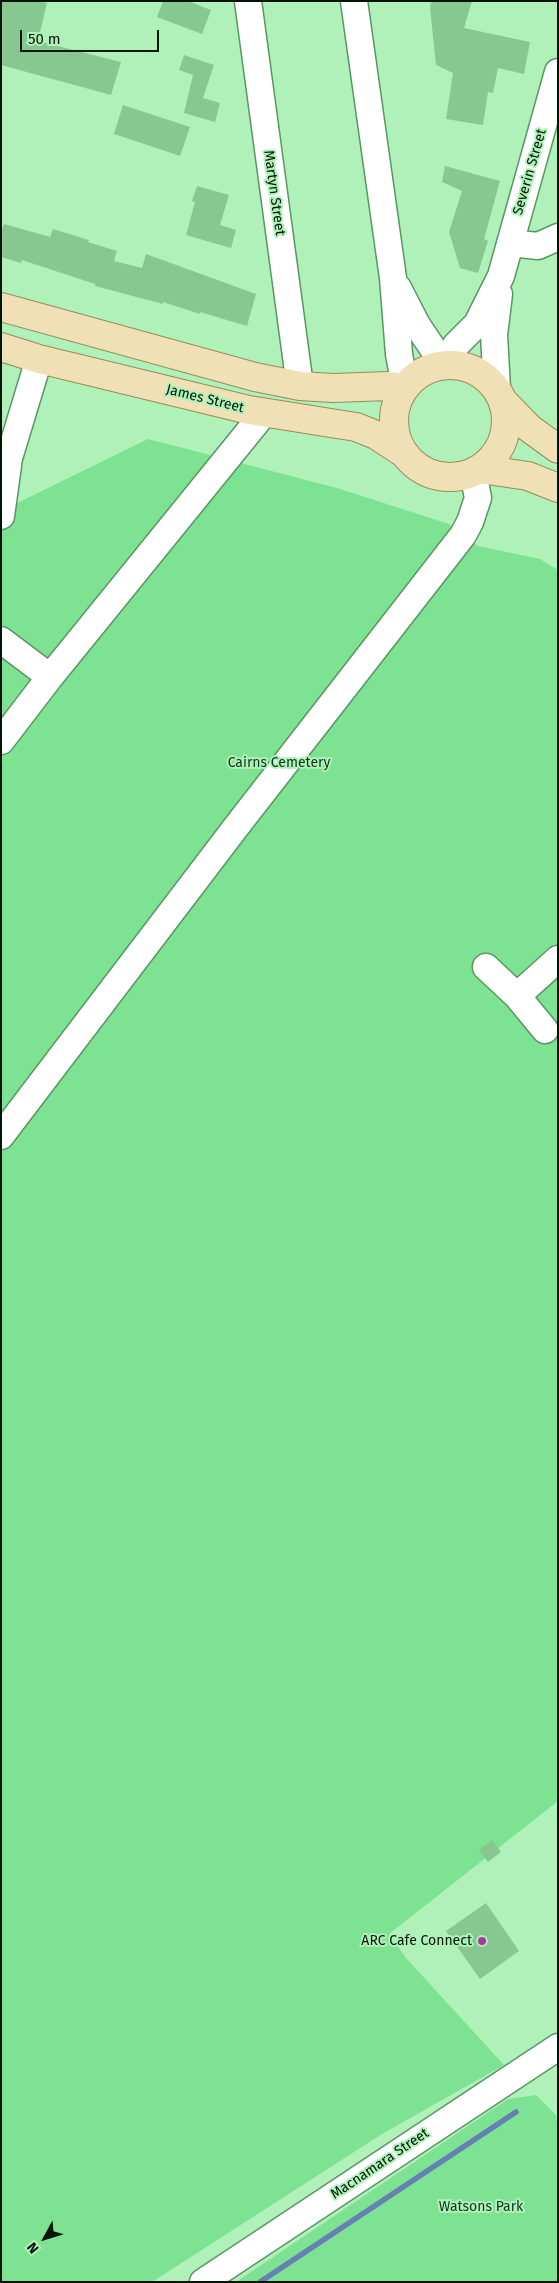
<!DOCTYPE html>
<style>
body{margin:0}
#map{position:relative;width:559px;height:2283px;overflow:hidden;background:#b0f1ba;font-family:"Fira Sans",sans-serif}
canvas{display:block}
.frame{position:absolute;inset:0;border:2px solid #001604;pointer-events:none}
.north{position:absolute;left:20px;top:2213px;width:50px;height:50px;-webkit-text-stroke:4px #b0f1ba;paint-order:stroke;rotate:231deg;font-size:14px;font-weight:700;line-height:20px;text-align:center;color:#001604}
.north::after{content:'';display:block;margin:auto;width:18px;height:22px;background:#001604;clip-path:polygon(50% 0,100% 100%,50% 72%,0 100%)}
.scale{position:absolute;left:20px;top:30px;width:139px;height:22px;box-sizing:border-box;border:2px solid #001604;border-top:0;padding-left:6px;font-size:15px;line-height:18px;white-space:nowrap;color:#001604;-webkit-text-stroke:4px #b0f1ba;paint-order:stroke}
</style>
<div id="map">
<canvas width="559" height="2283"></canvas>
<div class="frame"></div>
<div class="north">N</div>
<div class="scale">50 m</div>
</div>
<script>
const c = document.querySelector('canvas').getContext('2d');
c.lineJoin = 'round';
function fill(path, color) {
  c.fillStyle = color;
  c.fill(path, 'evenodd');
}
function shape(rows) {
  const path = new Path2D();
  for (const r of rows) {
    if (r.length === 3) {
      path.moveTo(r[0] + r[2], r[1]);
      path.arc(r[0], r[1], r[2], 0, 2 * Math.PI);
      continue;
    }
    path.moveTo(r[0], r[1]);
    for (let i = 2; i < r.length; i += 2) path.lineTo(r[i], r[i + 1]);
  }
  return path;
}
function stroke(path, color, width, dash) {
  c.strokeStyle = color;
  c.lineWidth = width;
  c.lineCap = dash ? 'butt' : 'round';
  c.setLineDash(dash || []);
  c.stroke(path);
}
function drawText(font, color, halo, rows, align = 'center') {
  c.font = font + ' "Fira Sans",sans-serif';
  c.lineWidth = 4;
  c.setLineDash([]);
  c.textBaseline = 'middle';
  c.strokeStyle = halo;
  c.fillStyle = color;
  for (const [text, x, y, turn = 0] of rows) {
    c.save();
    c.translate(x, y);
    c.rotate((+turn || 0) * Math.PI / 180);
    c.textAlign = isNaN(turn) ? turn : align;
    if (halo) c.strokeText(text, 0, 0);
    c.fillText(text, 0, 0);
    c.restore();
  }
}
fill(shape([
 [148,439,337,488,449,524,478,546,540,559,558,570,558,1801,389,1934,406,1958,504,2065,382,2134,152,2282,1,2282,1,511],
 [536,2095,556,2115,558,2128,558,2282,236,2282,508,2099]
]), '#7de291');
stroke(shape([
 [260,2282,516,2112]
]), '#6680b3', 5.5);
fill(shape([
 [1,1,38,1,47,3,38,41,121,62,111,95,1,65],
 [163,1,188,1,211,10,202,34,157,17],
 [431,1,472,1,464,28,530,42,524,74,498,68,493,93,488,92,483,125,446,119,453,73,436,65,430,8],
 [184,55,214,65,203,98,220,103,215,122,184,113,193,75,179,70],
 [123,105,190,127,180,156,114,134],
 [445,166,500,181,484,239,488,241,478,273,460,268,449,232,462,191,442,182],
 [197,186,229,195,220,225,236,230,231,248,186,235,195,202,192,201],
 [4,224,50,237,53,229,89,240,88,242,117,251,114,261,142,268,146,254,256,294,247,326,200,312,200,314,163,302,163,304,95,286,95,284,22,260,21,263,1,257,1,232],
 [492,1840,501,1852,488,1862,479,1850],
 [486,1903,519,1951,480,1979,446,1931]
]), '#87c792');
const minor = shape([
 [248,1,300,386],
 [354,1,393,278,399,354,405,387],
 [510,243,538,246,558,237],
 [398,288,417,325,444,365],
 [444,365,456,345,477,324,501,276,558,72],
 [497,389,494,335,499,294],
 [1,516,9,458,39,359],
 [1,640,50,677],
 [1,741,50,677,264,413],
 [486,967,517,996],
 [545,1030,517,996,558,959],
 [1,1136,236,827,463,535,470,522,478,498,475,482,468,474],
 [203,2282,558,2047]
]);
const major = shape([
 [1,307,255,377,300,386,333,388,389,386,404,388],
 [1,347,39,359,249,410,356,427,376,435,405,454],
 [450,421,56],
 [502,400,529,428,558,449],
 [480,469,528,476,558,488]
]);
stroke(minor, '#589764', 29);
stroke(major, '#968c58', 30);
stroke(minor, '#fff', 26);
stroke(major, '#f0e0b6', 28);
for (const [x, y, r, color] of [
 [482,1941,5,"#a23ca0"]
]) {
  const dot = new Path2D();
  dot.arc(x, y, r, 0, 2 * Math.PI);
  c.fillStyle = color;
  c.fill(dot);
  stroke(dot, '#b0f1ba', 2);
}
drawText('14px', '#001604', '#b0f1ba', [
 ["Severin Street",530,172,-74],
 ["Martyn Street",274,193,82],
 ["James Street",205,399,14],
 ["Macnamara Street",380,2164,-34]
]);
drawText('14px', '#0b3617', '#b0f1ba', [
 ["Cairns Cemetery",279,763],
 ["Watsons Park",481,2207]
]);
drawText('14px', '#001604', '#b0f1ba', [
 ["ARC Cafe Connect",472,1941]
], 'right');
</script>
